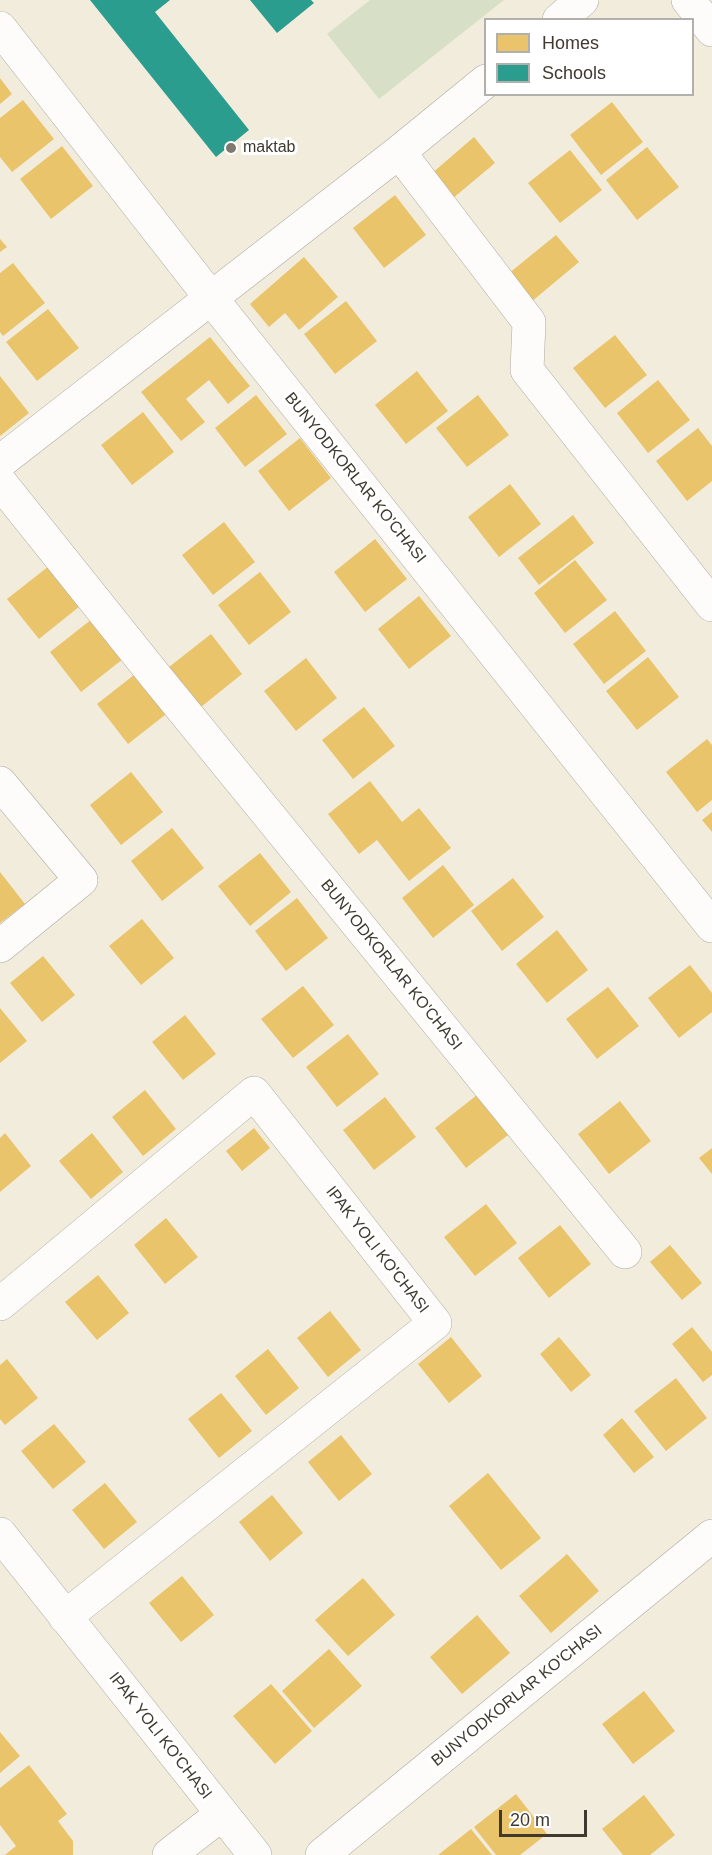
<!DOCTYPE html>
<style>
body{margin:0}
#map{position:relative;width:712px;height:1855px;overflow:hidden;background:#f2ecdd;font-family:Helvetica,sans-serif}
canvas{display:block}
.legend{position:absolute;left:484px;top:18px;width:210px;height:78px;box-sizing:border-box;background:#fff;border:2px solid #b2b0ac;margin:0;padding:8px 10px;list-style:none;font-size:18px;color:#3f3a30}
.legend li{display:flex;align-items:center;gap:12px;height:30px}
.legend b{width:30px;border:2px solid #b2b0ac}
.scale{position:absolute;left:499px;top:1810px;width:88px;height:27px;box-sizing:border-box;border:3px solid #3f3a30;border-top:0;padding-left:8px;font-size:18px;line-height:21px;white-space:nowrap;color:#3f3a30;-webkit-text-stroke:4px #fff;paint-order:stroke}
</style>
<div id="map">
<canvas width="712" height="1855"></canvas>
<ul class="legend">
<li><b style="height:16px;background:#e9c46a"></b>Homes</li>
<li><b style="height:16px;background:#2a9d8f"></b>Schools</li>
</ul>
<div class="scale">20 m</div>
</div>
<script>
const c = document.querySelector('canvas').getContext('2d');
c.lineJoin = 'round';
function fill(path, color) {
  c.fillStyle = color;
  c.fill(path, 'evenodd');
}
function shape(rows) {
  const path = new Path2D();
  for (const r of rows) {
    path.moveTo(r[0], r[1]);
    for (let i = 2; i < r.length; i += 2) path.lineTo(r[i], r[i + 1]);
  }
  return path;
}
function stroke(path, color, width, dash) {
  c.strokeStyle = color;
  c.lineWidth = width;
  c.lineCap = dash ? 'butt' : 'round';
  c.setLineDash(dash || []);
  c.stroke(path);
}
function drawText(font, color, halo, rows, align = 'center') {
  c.font = font + ' Helvetica,sans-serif';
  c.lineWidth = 6;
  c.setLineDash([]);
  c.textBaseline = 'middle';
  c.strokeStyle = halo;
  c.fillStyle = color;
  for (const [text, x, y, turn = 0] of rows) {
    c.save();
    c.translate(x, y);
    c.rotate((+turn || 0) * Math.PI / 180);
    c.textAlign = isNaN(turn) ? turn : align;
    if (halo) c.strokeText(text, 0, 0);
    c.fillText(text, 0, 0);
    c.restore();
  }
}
fill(shape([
 [370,0,504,0,379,99,327,34]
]), '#d7e0c7');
fill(shape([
 [0,78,12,94,0,104],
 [23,100,54,139,12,172,0,157,0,118],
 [612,102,643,142,601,175,570,135],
 [474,137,495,163,452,199,431,174],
 [62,146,93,186,51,219,20,179],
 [647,147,679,187,637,220,606,180],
 [570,150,602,190,560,223,528,183],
 [395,195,426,235,384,268,353,228],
 [556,235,579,262,531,302,508,274],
 [0,239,7,247,0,252],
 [304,257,338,297,299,330,285,313,269,327,250,304],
 [13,263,45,303,3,336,0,332,0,273],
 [346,301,377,341,335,374,304,334],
 [48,309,79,348,37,381,6,342],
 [615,335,647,375,605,408,573,368],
 [210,337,250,386,228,404,209,380,186,399,205,422,181,441,141,392],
 [417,371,448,411,406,444,375,405],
 [0,376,29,413,0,436],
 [658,380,690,420,648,453,617,413],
 [256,395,287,434,245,467,215,428],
 [478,395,509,435,467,467,436,428],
 [143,412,174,452,132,485,101,445],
 [698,428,712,446,712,481,687,501,656,461],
 [300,438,331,478,289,511,258,471],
 [510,484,541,524,499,557,468,517],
 [573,515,594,543,539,585,518,558],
 [224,522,255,562,213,595,182,555],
 [375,539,407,579,365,612,334,572],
 [575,560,607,600,565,633,534,593],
 [49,566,80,606,39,639,7,599],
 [260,572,291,612,249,645,218,605],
 [419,596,451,636,409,669,378,629],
 [615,611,646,651,604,684,573,644],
 [92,619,123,659,81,692,50,652],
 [211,634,242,674,201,707,169,667],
 [648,657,679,697,637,730,606,691],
 [306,658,337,698,296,731,264,691],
 [139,671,170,711,128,744,97,704],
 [364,707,395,746,353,779,322,740],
 [707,739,712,745,712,800,697,812,666,772],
 [131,772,163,812,121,845,90,805],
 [370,781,402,822,419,808,451,848,409,881,377,840,359,854,328,814],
 [712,812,712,832,702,820],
 [172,828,204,868,162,901,131,861],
 [260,853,291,892,250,926,218,886],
 [443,865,474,905,433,938,402,898],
 [0,872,25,904,0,923],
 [513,878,544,917,502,951,471,911],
 [297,898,328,938,286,971,255,931],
 [142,919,174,958,141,985,109,946],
 [557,930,588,970,547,1003,516,964],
 [43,956,75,995,42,1022,10,983],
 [690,965,712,993,712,1012,679,1038,648,998],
 [303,986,334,1025,293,1058,261,1019],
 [608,987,639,1026,597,1059,566,1019],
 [0,1008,27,1041,0,1063],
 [185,1015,216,1054,183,1080,152,1042],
 [348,1034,379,1074,337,1107,306,1067],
 [145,1090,176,1129,143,1156,112,1117],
 [477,1095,508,1135,466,1168,435,1128],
 [385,1097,416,1137,374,1170,343,1130],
 [620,1101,651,1141,609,1174,578,1134],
 [254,1128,270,1148,242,1171,226,1151],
 [5,1133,31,1166,0,1192,0,1138],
 [92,1133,123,1172,91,1199,59,1161],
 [712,1148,712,1174,699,1158],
 [486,1204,517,1243,475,1276,444,1237],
 [166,1218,198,1257,165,1284,134,1245],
 [560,1225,591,1264,549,1298,518,1258],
 [670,1245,702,1283,682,1300,650,1262],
 [98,1275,129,1313,97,1340,65,1302],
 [330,1311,361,1350,328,1377,297,1338],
 [692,1327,712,1352,712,1375,703,1382,672,1344],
 [451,1337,482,1376,449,1403,418,1364],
 [559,1337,591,1375,571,1392,540,1354],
 [268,1349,299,1388,266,1415,235,1376],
 [7,1359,38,1398,5,1425,0,1419,0,1365],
 [676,1378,707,1418,666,1451,634,1411],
 [221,1393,252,1431,219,1458,188,1419],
 [622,1418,654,1457,634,1473,603,1435],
 [54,1424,86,1462,53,1489,21,1451],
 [341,1435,372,1474,339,1501,308,1462],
 [488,1473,541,1538,501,1570,449,1506],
 [105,1483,137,1522,104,1549,72,1510],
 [272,1495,303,1533,270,1561,239,1522],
 [567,1554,599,1591,551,1633,519,1596],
 [182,1576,214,1615,181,1642,149,1603],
 [363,1578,395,1615,348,1656,315,1620],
 [477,1615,510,1653,462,1694,430,1657],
 [329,1649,362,1686,314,1728,282,1691],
 [271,1684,312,1731,275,1764,233,1716],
 [644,1691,675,1731,633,1764,602,1724],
 [0,1732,20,1756,0,1773],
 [29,1765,67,1814,58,1821,73,1841,73,1855,5,1855,16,1846,0,1825,0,1788],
 [516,1794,547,1834,520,1855,496,1855,474,1827],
 [644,1795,675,1835,650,1855,623,1855,602,1829],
 [471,1829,492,1855,438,1855]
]), '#e9c46a');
fill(shape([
 [90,0,170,0,155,12,249,130,216,157],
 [250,0,311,0,314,3,277,33]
]), '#2a9d8f');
const minor = shape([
 [688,0,712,30],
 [559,20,582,0],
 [0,28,211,298,712,926],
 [399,152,529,322,527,370,712,605],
 [0,462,399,152,486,81],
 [0,482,152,672,625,1252],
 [0,783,81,880,0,946],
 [0,1304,254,1093,435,1323,65,1617],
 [0,1534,255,1855],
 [169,1855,222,1814],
 [322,1855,712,1536]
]);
stroke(minor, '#aea99e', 34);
stroke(minor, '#fdfcfa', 33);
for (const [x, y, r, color] of [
 [231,148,6,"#7e786d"]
]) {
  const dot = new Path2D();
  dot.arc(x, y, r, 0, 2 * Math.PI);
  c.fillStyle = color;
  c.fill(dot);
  stroke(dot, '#fff', 2);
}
drawText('16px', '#3f3a30', '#fff', [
 ["maktab",243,148]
], 'left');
drawText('16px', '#3f3a30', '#fff', [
 ["BUNYODKORLAR KO'CHASI",355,478,51],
 ["BUNYODKORLAR KO'CHASI",391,965,51],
 ["IPAK YOLI KO'CHASI",377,1250,52],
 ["BUNYODKORLAR KO'CHASI",517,1696,-39],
 ["IPAK YOLI KO'CHASI",160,1736,52]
]);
</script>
